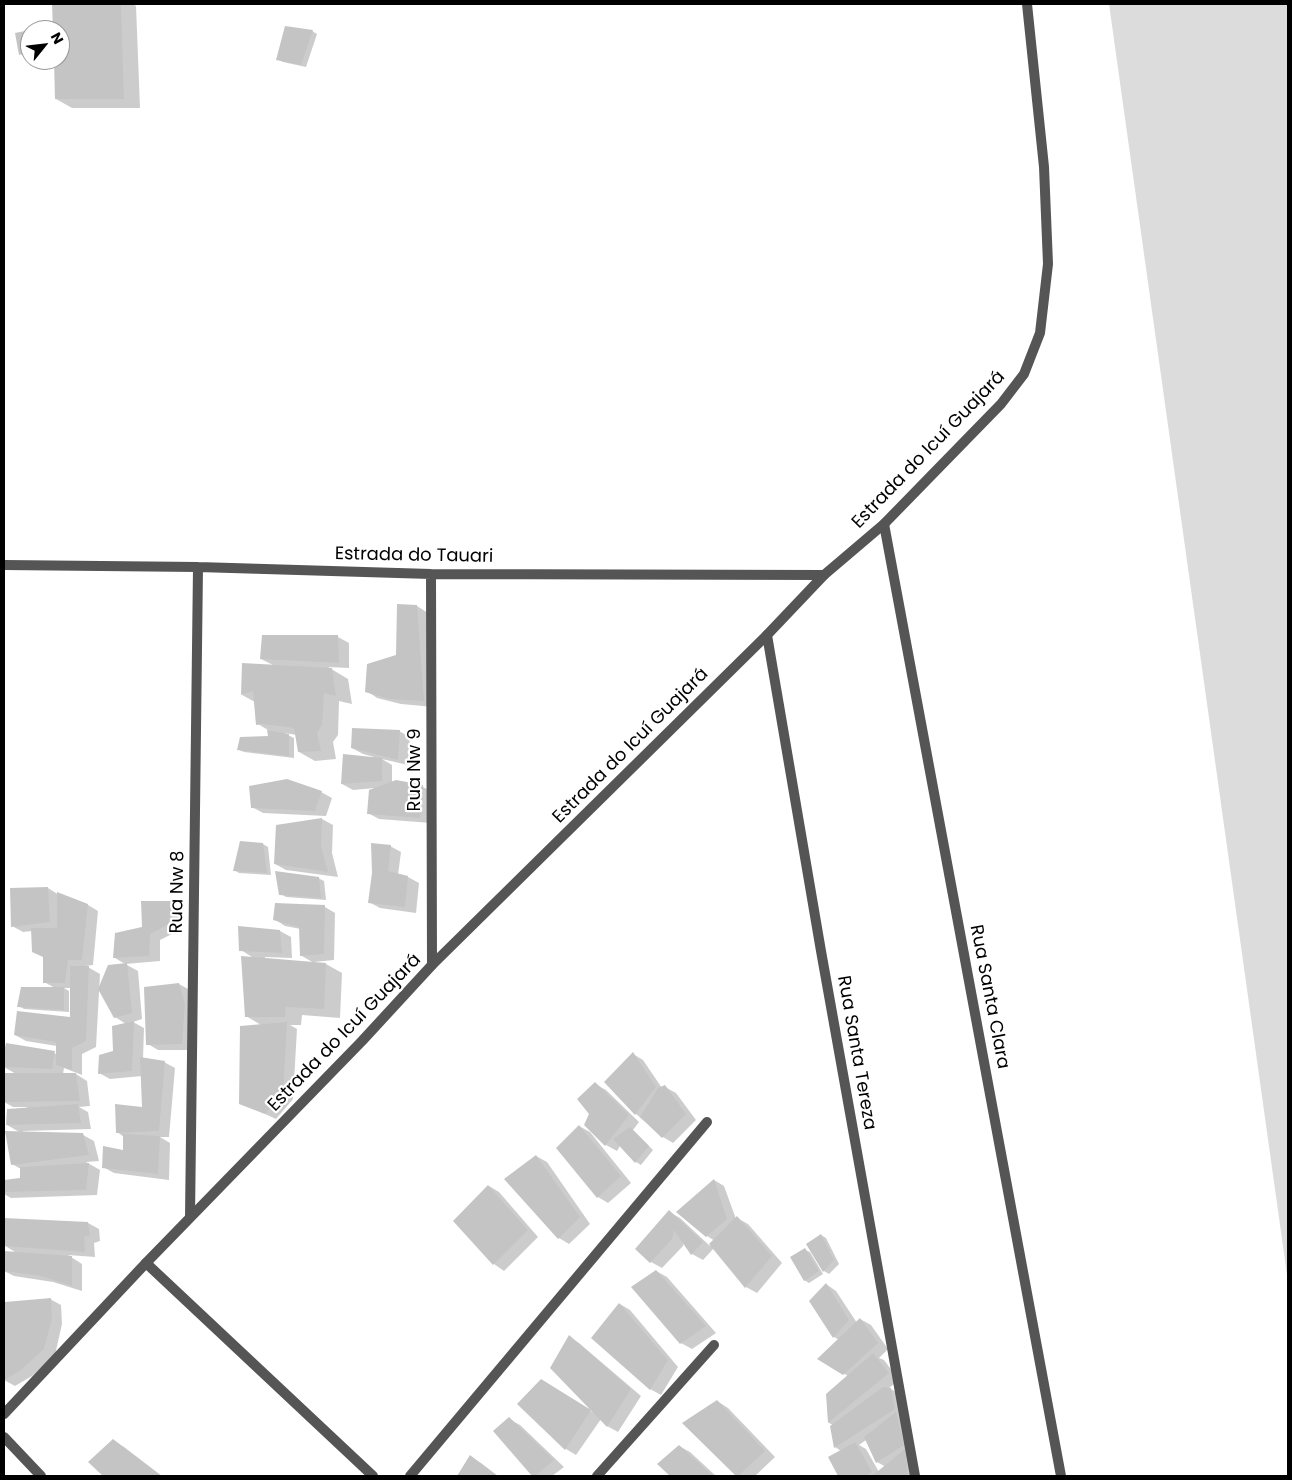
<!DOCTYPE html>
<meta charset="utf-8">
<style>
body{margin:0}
#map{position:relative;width:1292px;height:1480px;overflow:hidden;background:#fff;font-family:Poppins,sans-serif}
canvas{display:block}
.frame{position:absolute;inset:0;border:5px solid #000;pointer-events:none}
.north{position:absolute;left:20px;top:20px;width:50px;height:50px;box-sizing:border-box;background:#fff;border:1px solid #999;border-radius:50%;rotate:61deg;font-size:14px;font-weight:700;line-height:20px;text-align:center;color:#000}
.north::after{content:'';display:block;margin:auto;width:18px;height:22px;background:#000;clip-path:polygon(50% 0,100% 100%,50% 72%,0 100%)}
</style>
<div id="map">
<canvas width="1292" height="1480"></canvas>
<div class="frame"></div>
<div class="north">N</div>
</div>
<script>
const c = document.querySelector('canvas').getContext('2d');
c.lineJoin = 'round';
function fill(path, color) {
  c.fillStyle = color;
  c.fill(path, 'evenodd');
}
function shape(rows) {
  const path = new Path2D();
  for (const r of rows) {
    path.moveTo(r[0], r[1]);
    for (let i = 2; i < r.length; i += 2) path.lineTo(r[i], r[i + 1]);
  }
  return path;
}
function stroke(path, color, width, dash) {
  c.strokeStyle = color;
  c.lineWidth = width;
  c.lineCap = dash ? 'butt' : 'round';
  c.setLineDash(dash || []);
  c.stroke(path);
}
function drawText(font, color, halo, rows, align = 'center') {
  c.font = font + ' Poppins,sans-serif';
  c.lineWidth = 4.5;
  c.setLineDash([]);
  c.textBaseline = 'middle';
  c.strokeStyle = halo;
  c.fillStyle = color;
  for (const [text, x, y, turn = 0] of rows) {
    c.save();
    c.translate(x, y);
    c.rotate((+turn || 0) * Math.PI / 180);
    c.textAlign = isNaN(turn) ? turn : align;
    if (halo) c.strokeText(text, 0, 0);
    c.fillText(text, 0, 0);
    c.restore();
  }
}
fill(shape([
 [1109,4,1288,4,1288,1282]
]), '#dcdcdc');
fill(shape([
 [53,4,133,4,136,6,140,108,72,108,56,99,55,60,60,60,60,30,54,30],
 [312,31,317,34,306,67,283,62,278,59],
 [30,32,30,55,25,57,20,54],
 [417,606,428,613,434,707,401,704,377,698,367,691,398,656],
 [338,637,349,643,349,668,328,667,348,679,352,704,339,701,338,735,333,742,336,759,315,761,299,752,297,735,284,733,294,738,294,758,244,752,239,750,270,737,268,730,258,724,255,702,242,695,275,666,261,659],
 [399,731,410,737,408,765,382,759,392,765,392,783,396,781,423,787,434,793,431,823,379,819,368,813,375,788,353,790,342,784,374,758,374,757,363,754,352,748],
 [321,792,332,798,326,816,263,813,252,807],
 [322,819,333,825,332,853,338,877,286,870,275,864,277,826],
 [263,844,268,847,271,875,239,873,234,870],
 [390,846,401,852,398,875,408,877,419,883,416,913,380,908,369,902],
 [318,878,324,881,326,900,286,897,281,894],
 [48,888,59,895,88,905,98,911,93,965,86,966,100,974,96,1047,82,1054,82,1075,64,1068,63,1074,76,1074,87,1081,90,1106,79,1107,88,1112,91,1129,23,1131,23,1133,83,1135,94,1141,99,1161,86,1162,100,1170,97,1195,11,1198,4,1194,4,1181,21,1179,21,1169,12,1164,21,1133,7,1125,27,1109,27,1107,13,1107,4,1102,4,1074,16,1074,4,1067,7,1045,57,1054,57,1046,26,1041,15,1035,72,1019,71,988,64,988,69,991,69,1012,24,1009,19,1006,55,988,44,982,44,957,32,931,23,932,12,926],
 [170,903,181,909,180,930,160,940,160,961,125,964,115,958,143,928],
 [325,907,335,913,334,960,314,962,314,963,302,956,301,929,285,926,274,919],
 [280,931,291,937,292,958,265,957,265,959,326,964,342,973,340,1018,302,1015,301,1025,290,1025,297,1029,293,1099,276,1119,241,1103,261,1025,246,1016,255,959,241,950],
 [127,965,138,971,142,1019,133,1022,144,1028,143,1059,164,1062,175,1068,169,1137,160,1137,170,1143,169,1180,114,1173,103,1167,125,1152,124,1137,117,1132,143,1109,142,1076,110,1079,99,1073,114,1051,126,1024,115,1017],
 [179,984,190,990,192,1050,158,1050,148,1044],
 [633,1054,643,1060,662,1088,665,1087,676,1093,696,1120,673,1143,663,1137,636,1114,606,1082],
 [595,1084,606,1090,639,1122,633,1130,653,1150,641,1165,636,1162,620,1146,617,1151,606,1145,586,1124,590,1113],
 [579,1126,590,1132,631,1183,608,1203,598,1197],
 [536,1156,547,1162,590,1224,569,1244,559,1238],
 [714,1180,724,1186,736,1219,737,1218,748,1224,782,1263,757,1293,746,1287,714,1248,703,1260,692,1254,684,1242,683,1246,662,1268,651,1262,637,1248,669,1212,680,1218,710,1246,715,1241,707,1236],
 [489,1186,499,1192,538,1237,504,1271,494,1264,455,1221],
 [4,1219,88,1223,99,1229,100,1241,94,1243,95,1257,68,1255,82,1264,82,1291,53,1282,14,1276,4,1271,4,1253,18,1254,4,1245],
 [821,1235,826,1238,839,1264,829,1274,824,1271,807,1244],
 [805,1250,810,1252,823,1274,809,1283,804,1280],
 [656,1271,667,1277,716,1333,692,1349,681,1343],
 [826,1284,836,1291,857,1323,860,1319,871,1325,888,1349,879,1358,884,1360,899,1380,889,1388,901,1395,918,1476,840,1476,829,1458,841,1451,835,1447,833,1425,829,1423,827,1394,848,1376,819,1359,839,1340,834,1337,811,1301],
 [866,1440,877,1462,886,1467,879,1472,866,1449,859,1445],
 [50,1299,61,1305,62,1324,55,1355,32,1376,15,1386,4,1380,7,1303],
 [620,1304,630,1310,678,1367,661,1395,650,1389],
 [569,1337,579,1343,641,1396,618,1432,607,1426,601,1419,576,1455,566,1449,518,1404,552,1387,594,1413],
 [717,1401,728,1408,775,1457,755,1476,737,1476,684,1424],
 [509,1419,520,1425,564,1467,552,1476,533,1476,495,1431],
 [113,1441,124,1447,162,1476,104,1476,90,1462],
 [679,1446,690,1452,716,1476,672,1476,658,1464],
 [471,1457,481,1463,498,1476,458,1476]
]), '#0003');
fill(shape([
 [52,4,121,4,124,99,55,99,54,60,60,60,60,30,53,30],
 [285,26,313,30,301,65,276,60],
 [30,30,30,50,19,55,15,33],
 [397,604,417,605,424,701,389,699,365,692,367,664,396,655],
 [262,635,338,635,339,663,260,659],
 [242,663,332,668,336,696,324,693,322,725,317,733,321,751,298,752,294,728,263,724,256,725,253,691,241,695],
 [352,728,400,730,398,760,351,748],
 [267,730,289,734,289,756,237,750,240,737,268,736],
 [343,754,382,758,382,781,341,784],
 [287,779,322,791,315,811,251,808,249,786],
 [396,780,423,785,420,818,367,814,369,790],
 [322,818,321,846,328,872,274,864,276,825],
 [240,841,263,843,267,873,233,871],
 [371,843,391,845,388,871,408,876,405,907,368,903,372,873],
 [275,871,319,877,321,898,279,895],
 [48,887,50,922,11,927,10,888],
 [57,892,88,904,82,960,68,960,65,983,43,983,43,957,32,952,31,928,57,928],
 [141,901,171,901,169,924,150,934,149,956,113,958,115,933,142,927],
 [275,903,325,905,324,954,300,956,299,927,273,920],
 [238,926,280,930,282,953,239,951],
 [241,956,326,963,324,1009,286,1007,285,1017,245,1017],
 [127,963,132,1013,114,1018,98,989,108,965],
 [70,966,89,966,86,1041,72,1048,72,1070,56,1065,56,1042,14,1035,17,1011,70,1017],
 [179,983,185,1004,182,1044,146,1045,144,987],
 [21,987,64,987,64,1010,17,1007],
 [134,1021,132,1071,98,1074,99,1055,113,1051,112,1026],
 [287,1022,283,1093,265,1114,239,1104,240,1026],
 [6,1043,55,1051,52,1069,4,1067,4,1053],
 [633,1052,656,1087,635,1115,604,1082],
 [140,1057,165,1061,159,1131,116,1133,115,1104,142,1107],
 [4,1073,76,1073,80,1101,4,1102],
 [595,1082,629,1115,605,1146,584,1125,589,1114,577,1099],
 [665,1085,686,1114,662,1138,640,1117,658,1088],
 [78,1104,81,1123,6,1125,7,1109],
 [579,1125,621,1176,597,1198,556,1148],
 [630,1127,649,1146,635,1163,613,1139],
 [5,1131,83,1133,89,1155,11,1165],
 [123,1134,160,1136,158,1174,102,1168,103,1146,123,1150],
 [536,1155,580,1217,558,1239,504,1179],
 [89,1163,86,1190,4,1192,4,1180,20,1178,20,1167],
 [714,1179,727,1219,706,1237,676,1212],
 [488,1185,528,1230,493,1265,453,1221],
 [669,1210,703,1242,691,1255,674,1230,672,1239,650,1263,635,1249],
 [737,1216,772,1256,745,1288,709,1244],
 [4,1218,88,1222,90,1235,84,1237,85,1252,4,1246],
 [821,1234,834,1260,823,1272,806,1244],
 [805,1248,819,1271,804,1281,790,1257],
 [4,1251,72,1256,72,1286,41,1276,4,1271],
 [656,1270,706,1326,680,1344,631,1287],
 [826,1283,849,1320,833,1338,809,1301],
 [51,1298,52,1318,44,1349,21,1370,4,1380,5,1302],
 [619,1303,668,1360,650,1390,591,1338],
 [860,1318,878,1343,843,1375,817,1359],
 [569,1335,631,1389,607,1427,550,1368],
 [873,1353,889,1373,828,1423,826,1394],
 [541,1379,591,1410,565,1450,517,1404],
 [883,1387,891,1388,895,1409,834,1448,830,1426],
 [717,1400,765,1451,738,1476,736,1476,682,1423],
 [896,1412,904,1445,876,1463,864,1437],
 [509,1417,554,1460,535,1476,532,1476,493,1431],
 [113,1439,161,1476,103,1476,88,1462],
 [855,1442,872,1472,866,1476,838,1476,828,1457],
 [679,1445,713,1476,670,1476,657,1464],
 [905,1449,908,1476,872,1476],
 [470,1455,497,1476,457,1476]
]), '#c4c4c4');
stroke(shape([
 [884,524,1061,1476],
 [4,565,198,567,431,574,824,575],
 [431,574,432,965],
 [767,635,821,951,915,1476],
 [190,1217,198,567],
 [146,1263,373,1476],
 [4,1437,41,1476],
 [410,1476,707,1122],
 [597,1476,714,1345]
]), '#555', 10);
stroke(shape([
 [4,1414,146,1263,362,1041,432,965,767,635,824,575,884,524,1001,404,1024,374,1040,333,1048,264,1044,167,1027,4]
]), '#555', 10);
drawText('18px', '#000', '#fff', [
 ["Estrada do Icuí Guajará",929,450,-46],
 ["Estrada do Tauari",414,556,1],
 ["Estrada do Icuí Guajará",631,746,-45],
 ["Rua Nw 9",415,770,-90],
 ["Rua Nw 8",178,892,-89],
 ["Rua Santa Clara",989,997,79],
 ["Estrada do Icuí Guajará",345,1033,-46],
 ["Rua Santa Tereza",856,1053,80]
]);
</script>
